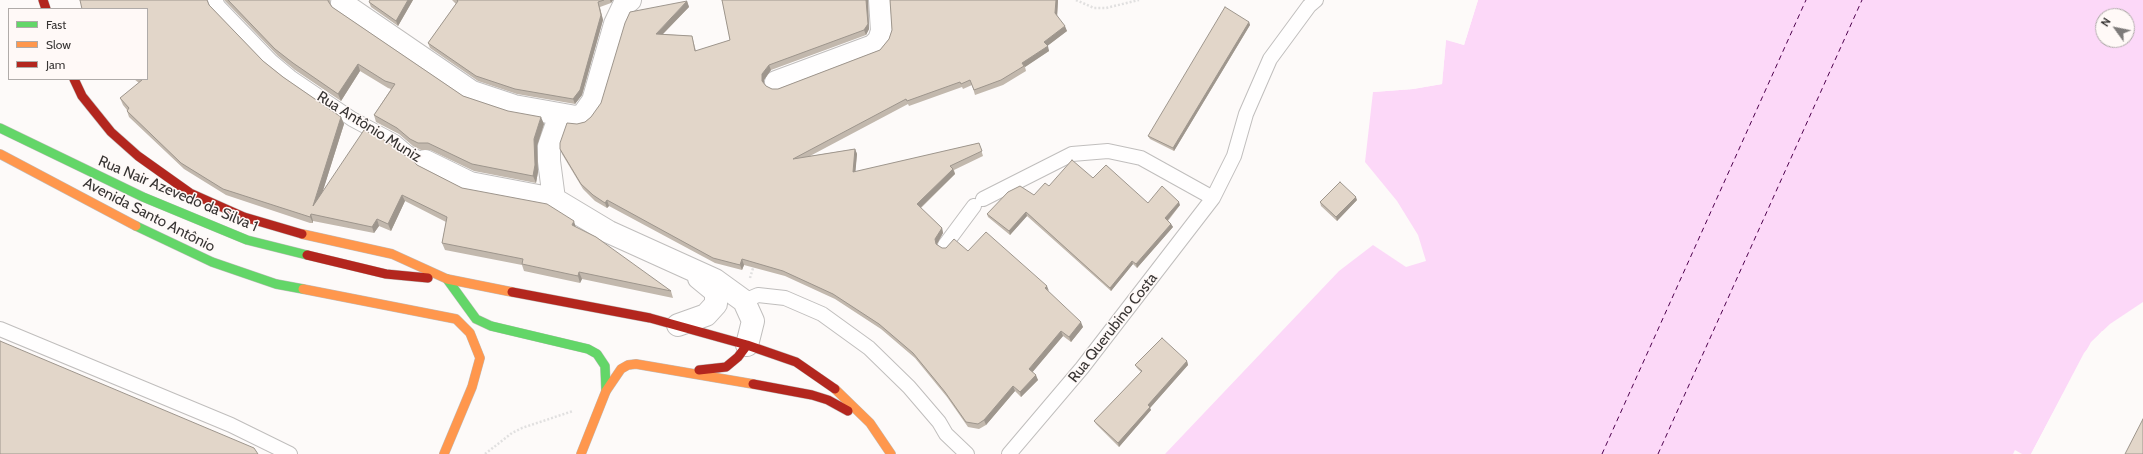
<!DOCTYPE html>
<meta charset="utf-8">
<style>
body{margin:0}
#map{position:relative;width:2143px;height:454px;overflow:hidden;background:#fdfaf9;font-family:Cabin,sans-serif}
canvas{display:block}
.legend{position:absolute;left:8px;top:8px;width:140px;height:72px;box-sizing:border-box;background:#fff9f7;border:1px solid #afaba9;margin:0;padding:5px 7px;list-style:none;font-size:12px;color:#383534}
.legend li{display:flex;align-items:center;gap:8px;height:20px}
.legend b{width:20px;border:1px solid #afaba9}
.north{position:absolute;left:2095px;top:8px;width:40px;height:40px;box-sizing:border-box;background:#fff9f7;border:1px solid #afaba9;border-radius:50%;rotate:303deg;font-size:11px;font-weight:700;line-height:16px;text-align:center;color:#383534}
.north::after{content:'';display:block;margin:auto;width:14px;height:18px;background:#7d7a79;clip-path:polygon(50% 0,100% 100%,50% 72%,0 100%)}
</style>
<div id="map">
<canvas width="2143" height="454"></canvas>
<ul class="legend">
<li><b style="height:5px;background:#63d668"></b>Fast</li>
<li><b style="height:5px;background:#ff974d"></b>Slow</li>
<li><b style="height:5px;background:#b3261e"></b>Jam</li>
</ul>
<div class="north">N</div>
</div>
<script>
const c = document.querySelector('canvas').getContext('2d');
c.lineJoin = 'round';
function fill(path, color) {
  c.fillStyle = color;
  c.fill(path, 'evenodd');
}
function shape(rows) {
  const path = new Path2D();
  for (const r of rows) {
    path.moveTo(r[0], r[1]);
    for (let i = 2; i < r.length; i += 2) path.lineTo(r[i], r[i + 1]);
  }
  return path;
}
function stroke(path, color, width, dash) {
  c.strokeStyle = color;
  c.lineWidth = width;
  c.lineCap = dash ? 'butt' : 'round';
  c.setLineDash(dash || []);
  c.stroke(path);
}
function drawText(font, color, halo, rows, align = 'center') {
  c.font = font + ' Cabin,sans-serif';
  c.lineWidth = 3;
  c.setLineDash([]);
  c.textBaseline = 'middle';
  c.strokeStyle = halo;
  c.fillStyle = color;
  for (const [text, x, y, turn = 0] of rows) {
    c.save();
    c.translate(x, y);
    c.rotate((+turn || 0) * Math.PI / 180);
    c.textAlign = isNaN(turn) ? turn : align;
    if (halo) c.strokeText(text, 0, 0);
    c.fillText(text, 0, 0);
    c.restore();
  }
}
fill(shape([
 [1478,0,2143,0,2143,302,2110,324,2091,342,2031,454,2022,454,2015,450,2013,454,1165,454,1339,271,1373,245,1406,267,1426,261,1418,235,1397,201,1365,162,1373,92,1413,89,1442,84,1446,39,1464,45],
 [2103,16,2127,16,2127,40,2103,40]
]), '#fcd8f8');
fill(shape([
 [1476,0,1478,0,1464,45,1446,40,1442,84,1413,89,1373,92,1373,90,1413,87,1440,82,1444,39,1446,38,1463,43],
 [2102,331,2104,332,2086,354,2034,454,2031,454,2084,353]
]), '#fdfaf9');
stroke(shape([
 [1602,454,1806,0],
 [1658,454,1862,0]
]), '#4d014d', 1, [5, 4]);
const lane = shape([
 [215,0,218,6,272,62,290,77,352,119,395,142,408,153,425,161],
 [983,199,1072,154,1108,151,1141,158,1213,198],
 [945,245,974,206],
 [744,301,758,295,785,298,822,314,869,348,909,387,939,422,946,434,967,454],
 [0,329,231,425,290,454],
 [1009,454,1082,368,1213,198,1234,156,1246,114,1270,59,1309,6,1316,0]
]);
const street = shape([
 [342,3,472,92,514,106,576,117,583,115,593,101,615,24,624,5,630,0],
 [776,82,873,46,879,40,882,31,880,0],
 [425,161,470,183,554,199,609,232,715,280,744,301,753,321,747,345],
 [554,199,549,161,549,146,560,115],
 [678,325,706,315,716,304,716,292,699,278]
]);
const fast = shape([
 [0,128,143,197,247,240,307,255],
 [136,226,212,262,276,284,303,289],
 [447,279,476,319,491,326,588,349,597,354,605,366,606,391]
]);
const slow = shape([
 [0,154,136,226],
 [302,234,392,254,447,279,512,292],
 [303,289,456,319,470,333,480,358,472,387,444,454],
 [835,389,870,423,891,454],
 [581,454,606,391,621,369,628,365,636,364,753,384]
]);
const jam = shape([
 [43,0,46,9],
 [74,79,82,96,111,132,138,156,190,193,244,217,302,234],
 [307,255,386,274,428,278],
 [512,292,650,318,747,345,796,362,835,389],
 [699,370,726,367,738,357,747,345],
 [753,384,812,395,828,400,848,411]
]);
stroke(lane, '#c0bebd', 16);
stroke(street, '#c0bebd', 24);
stroke(fast, '#c0bebd', 10);
stroke(slow, '#c0bebd', 10);
stroke(jam, '#c0bebd', 10);
stroke(shape([
 [1076,0,1094,8,1106,8,1139,0],
 [750,278,754,265],
 [485,454,512,433,522,428,573,411]
]), '#e1e0e0', 2.5, [2, 2]);
stroke(lane, '#fffefe', 14);
stroke(street, '#fffefe', 22);
stroke(fast, '#63d668', 9);
stroke(slow, '#ff974d', 9);
stroke(jam, '#b3261e', 9);
fill(shape([
 [224,0,330,0,330,3,332,7,463,96,544,124,537,146,538,172,536,183,474,171,430,150,421,150,413,146,399,134,376,122,374,115,391,89,388,88,360,71,341,101,295,70,278,56],
 [413,0,398,26,371,7,369,2],
 [452,0,613,0,611,3,600,7,603,20,582,95,575,104,517,94,478,81,430,48,428,43,456,4],
 [722,0,868,0,869,29,866,35,771,70,764,80,764,83,766,86,772,89,778,89,880,50,889,39,892,30,890,0,1058,0,1057,16,1067,31,1047,46,1049,51,1025,67,1026,71,1003,85,975,95,972,85,963,89,962,87,909,106,908,104,810,156,855,149,857,154,855,172,979,143,983,156,954,170,955,174,921,208,942,228,943,233,937,244,937,245,942,248,968,251,1049,292,1083,327,1071,342,1063,336,1032,372,1038,380,1021,397,1015,391,986,425,979,429,968,427,947,397,915,358,881,329,835,299,785,276,744,265,742,270,715,263,609,206,607,208,595,201,583,189,562,154,560,149,577,124,585,122,591,117,687,1,689,7,663,34,692,36,696,51,730,40],
 [209,5,263,61,283,77,341,117,344,124,322,193,400,153,417,165,462,188,576,227,671,291,673,298,582,279,580,283,524,271,522,265,445,250,442,243,446,222,405,201,391,231,379,226,374,233,313,221,313,223,310,223,226,195,184,169,129,117,127,111,127,110,123,105,120,98,139,83,134,79,147,79],
 [1249,22,1250,25,1174,151,1150,139,1148,136],
 [1093,178,1148,203,1180,205,1168,221,1171,224,1173,227,1137,268,1133,264,1111,291,1027,216,1010,235,988,217,987,214,1034,195,1049,186],
 [1357,200,1337,221,1321,206,1320,202],
 [1187,361,1188,365,1150,408,1151,410,1119,447,1096,424,1094,421,1141,372,1137,368,1135,365]
]), '#c2b8ad');
fill(shape([
 [408,0,413,0,398,26,396,21],
 [610,0,613,0,611,3],
 [866,0,868,0,869,29,866,35,864,30],
 [1056,0,1058,0,1057,18,1055,13],
 [687,1,689,7,658,39,656,34],
 [598,2,603,20,582,95,575,104,573,99],
 [1249,22,1250,25,1174,151,1173,148],
 [1065,26,1067,31,1046,47,1044,42],
 [1048,46,1049,51,1025,67,1022,63],
 [358,64,360,71,341,101,338,94],
 [769,65,771,70,764,80,764,86,762,81,762,74],
 [341,117,344,124,316,213,313,206],
 [541,117,544,124,537,146,538,172,536,183,533,176,534,139],
 [855,149,857,154,855,177,853,172],
 [953,169,955,174,919,209,917,204],
 [402,195,405,201,391,231,388,224],
 [1356,197,1357,200,1337,221,1336,217],
 [607,200,609,206,607,208,605,203],
 [1179,202,1180,205,1166,222,1165,218],
 [1026,212,1027,216,1010,235,1009,231],
 [311,214,313,221,313,223,310,217],
 [377,219,379,226,374,233,372,227],
 [574,221,576,228,572,225],
 [1171,224,1173,227,1137,268,1136,264],
 [942,228,943,233,937,244,937,249,935,239],
 [742,259,744,265,742,270,740,265],
 [1132,261,1133,264,1111,291,1110,288],
 [579,272,582,279,580,283,578,276],
 [1047,286,1049,291,1045,288],
 [1081,322,1083,327,1071,342,1069,337],
 [1061,331,1063,336,1031,374,1029,369],
 [1187,361,1188,365,1150,408,1151,410,1119,447,1118,443,1148,405],
 [1036,375,1038,380,1021,397,1020,392],
 [1013,386,1015,391,986,425,984,420]
]), '#9e968d');
const building = shape([
 [80,0,207,0,209,5,263,61,283,77,341,117,313,206,364,130,388,142,400,153,411,158,417,165,462,188,547,204,574,221,572,225,596,237,671,291,579,272,578,276,522,264,523,259,442,243,447,217,402,195,388,224,377,219,372,227,311,214,310,217,307,216,223,189,181,163,127,111,129,108,120,98,142,80,141,79,147,79,147,9,82,9,80,0],
 [228,0,328,0,328,1,332,7,463,96,508,111,541,117,534,139,535,165,533,176,472,164,428,143,418,143,410,139,397,128,374,115,395,84,385,81,358,64,338,94,293,63,275,49,228,0],
 [370,0,408,0,396,21,369,2,370,0],
 [457,0,604,0,598,2,601,15,580,90,573,99,515,89,476,76,428,43,458,1,457,0],
 [722,0,866,0,868,24,864,30,769,65,762,74,762,81,766,86,772,89,778,89,880,50,889,39,892,30,890,0,1056,0,1055,13,1065,26,1044,42,1048,46,1022,63,1024,66,1001,80,974,90,970,80,961,84,960,82,907,101,906,99,793,159,855,149,853,172,979,143,982,151,950,166,953,169,917,204,942,228,935,239,936,244,942,248,946,248,954,239,968,251,986,232,1047,286,1045,288,1081,322,1069,337,1061,331,1029,369,1036,375,1020,392,1013,386,984,420,978,424,966,422,945,392,913,353,879,324,833,294,783,271,742,259,740,265,713,258,607,200,605,203,593,195,581,184,560,149,560,143,567,123,577,124,585,122,591,117,601,103,625,23,630,12,687,1,656,34,692,36,695,51,730,40,722,0],
 [1225,7,1249,22,1173,148,1148,136,1225,7],
 [1072,160,1093,178,1106,165,1148,203,1162,186,1179,202,1165,218,1171,224,1136,264,1132,261,1110,288,1026,212,1009,231,987,214,1008,192,1020,186,1034,195,1045,183,1049,186,1072,160],
 [1340,182,1356,197,1336,217,1320,202,1340,182],
 [1162,338,1187,361,1148,405,1150,407,1118,443,1094,421,1142,371,1135,365,1162,338],
 [0,341,254,448,258,454,0,454,0,341],
 [2143,419,2143,454,2125,454,2143,419]
]);
fill(building, '#e2d6c9');
stroke(building, '#9e968d', 1);
drawText('15px', '#383534', '#fff9f7', [
 ["Rua Antônio Muniz",369,127,32],
 ["Rua Nair Azevedo da Silva 1",178,194,23],
 ["Avenida Santo Antônio",149,215,27],
 ["Rua Querubino Costa",1113,328,-52]
]);
</script>
